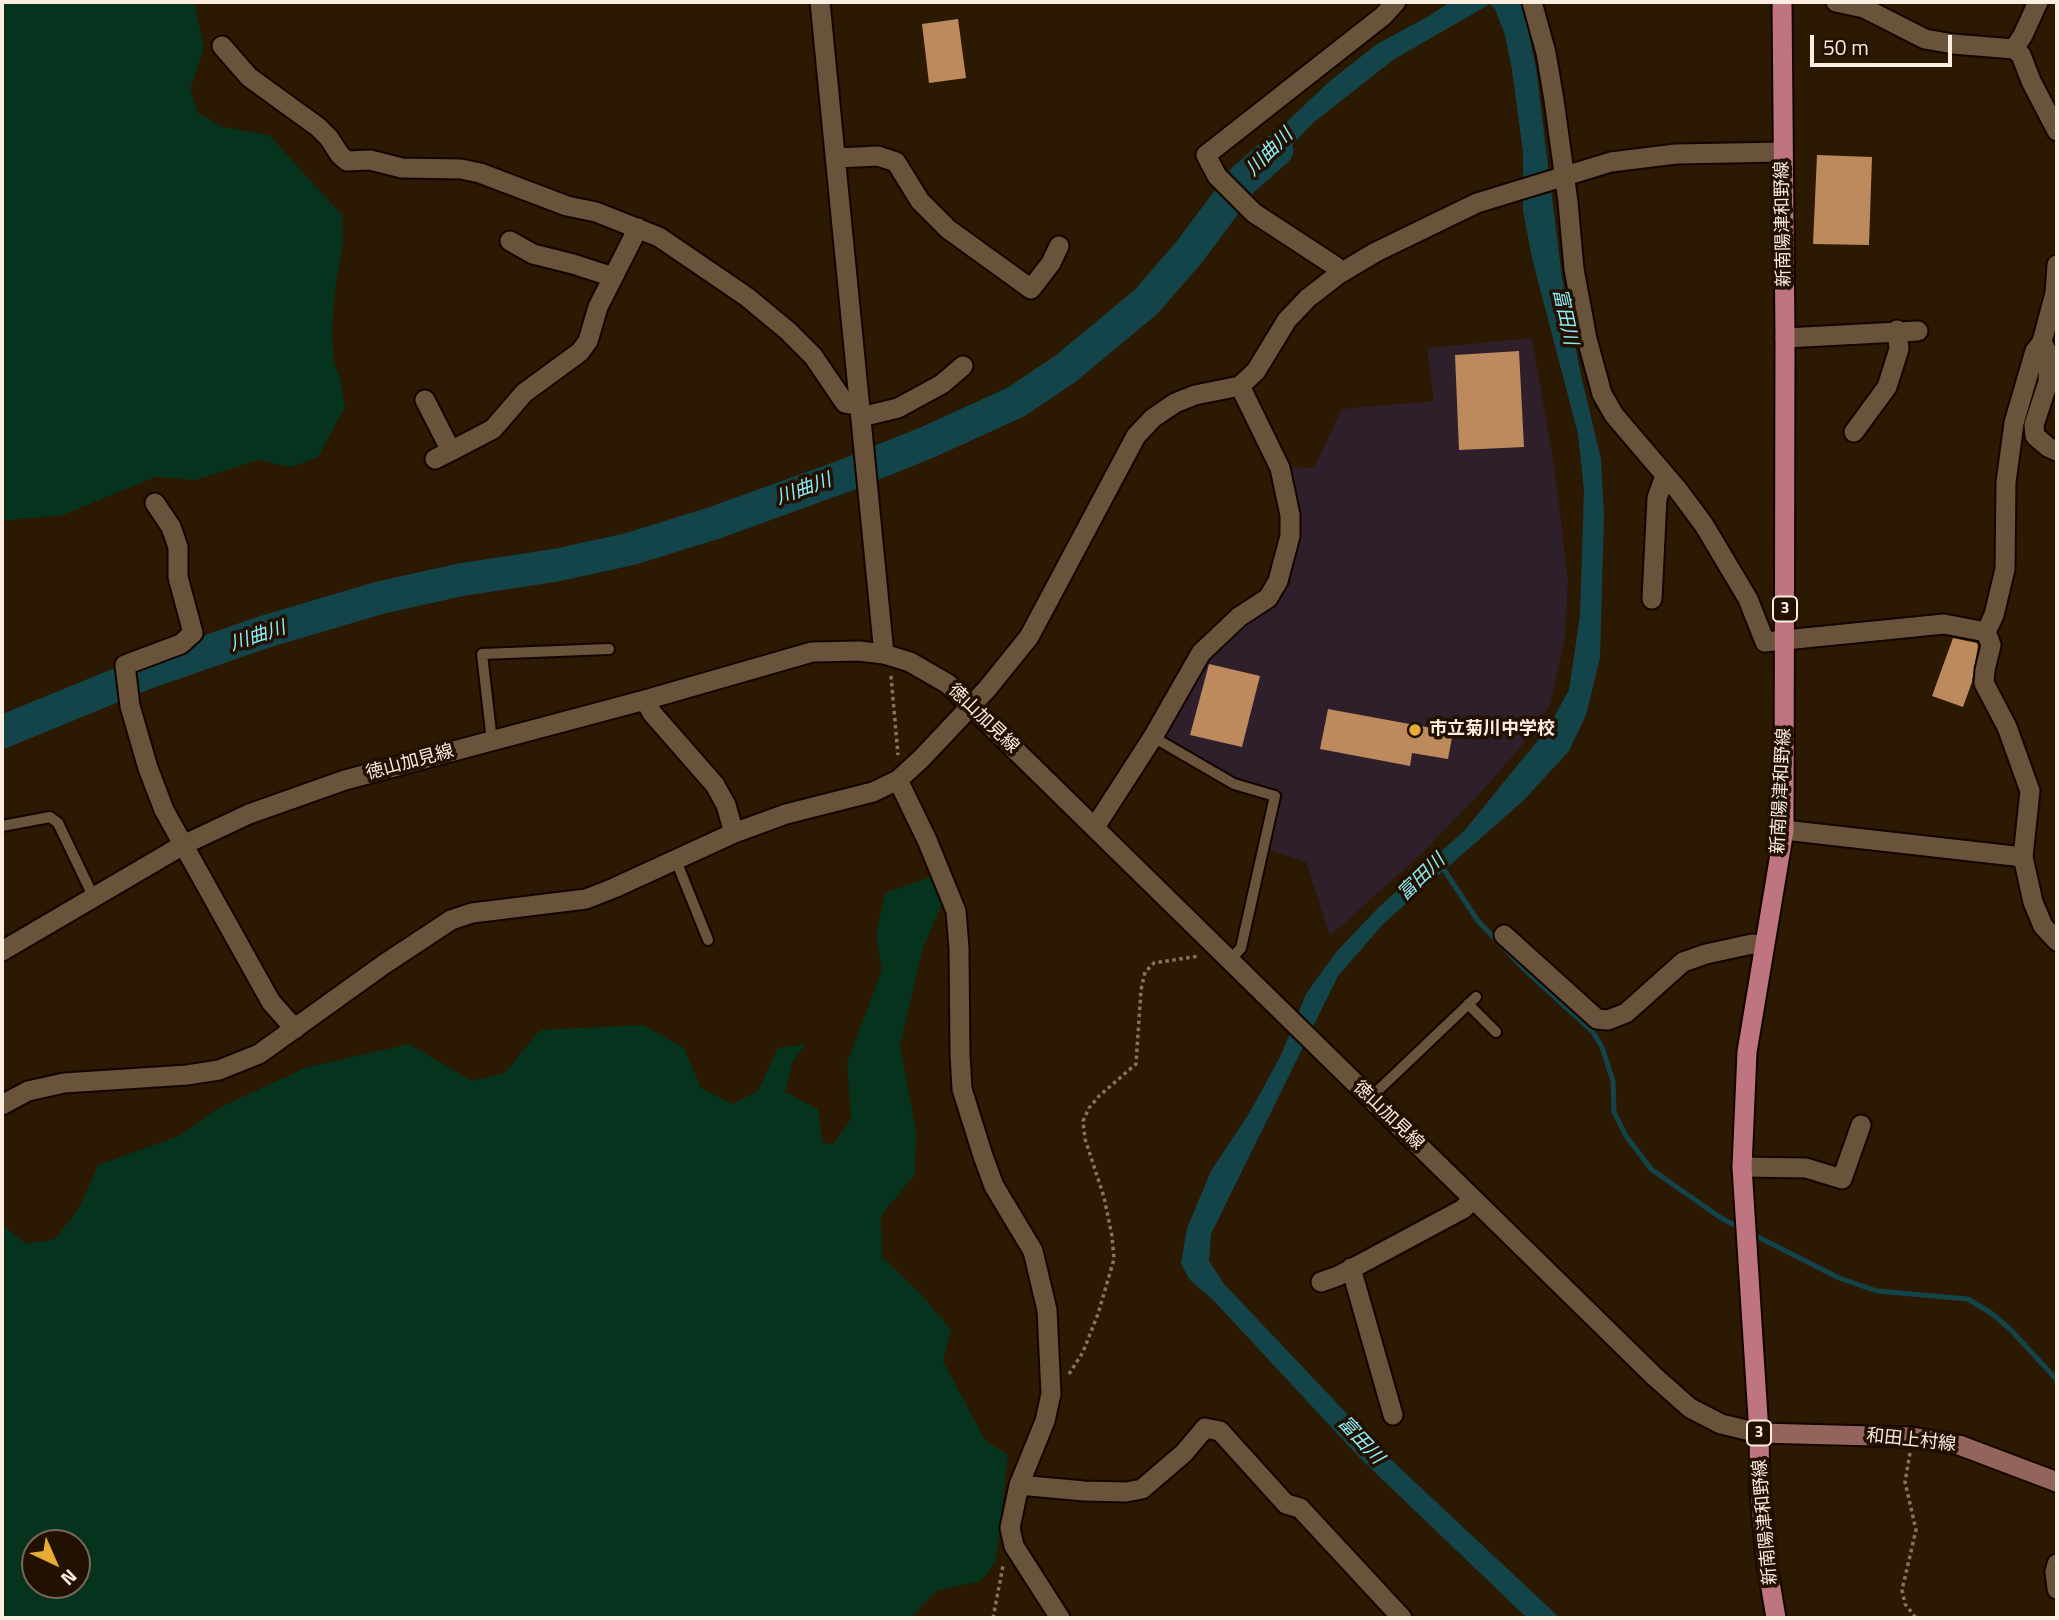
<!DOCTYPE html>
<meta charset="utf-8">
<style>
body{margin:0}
#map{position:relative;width:2059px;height:1620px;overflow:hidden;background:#2c1902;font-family:"Titillium Web",sans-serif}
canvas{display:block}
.frame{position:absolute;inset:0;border:4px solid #fbeddf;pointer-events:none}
.north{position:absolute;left:21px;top:1529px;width:70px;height:70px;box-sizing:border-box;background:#221000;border:2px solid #796859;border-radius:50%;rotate:136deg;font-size:19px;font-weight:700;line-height:28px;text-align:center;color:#fbeddf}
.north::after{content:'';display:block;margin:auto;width:24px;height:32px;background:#e5ad35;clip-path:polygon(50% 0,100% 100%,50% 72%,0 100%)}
.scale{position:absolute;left:1810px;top:35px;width:142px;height:32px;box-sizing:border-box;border:4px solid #fbeddf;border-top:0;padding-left:9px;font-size:21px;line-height:24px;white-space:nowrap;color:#fbeddf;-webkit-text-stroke:5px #221000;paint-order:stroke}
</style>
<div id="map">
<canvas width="2059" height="1620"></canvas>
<div class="frame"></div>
<div class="north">N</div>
<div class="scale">50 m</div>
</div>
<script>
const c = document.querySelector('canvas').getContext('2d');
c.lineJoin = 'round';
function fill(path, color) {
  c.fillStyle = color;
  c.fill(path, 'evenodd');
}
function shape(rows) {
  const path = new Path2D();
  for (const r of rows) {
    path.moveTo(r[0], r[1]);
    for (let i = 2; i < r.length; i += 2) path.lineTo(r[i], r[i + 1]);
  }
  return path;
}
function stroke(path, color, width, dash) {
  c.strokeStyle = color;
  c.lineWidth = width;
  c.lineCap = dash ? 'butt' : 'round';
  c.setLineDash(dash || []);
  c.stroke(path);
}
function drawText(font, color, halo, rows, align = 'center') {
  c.font = font + ' "Titillium Web","Noto Sans JP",sans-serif';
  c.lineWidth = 7;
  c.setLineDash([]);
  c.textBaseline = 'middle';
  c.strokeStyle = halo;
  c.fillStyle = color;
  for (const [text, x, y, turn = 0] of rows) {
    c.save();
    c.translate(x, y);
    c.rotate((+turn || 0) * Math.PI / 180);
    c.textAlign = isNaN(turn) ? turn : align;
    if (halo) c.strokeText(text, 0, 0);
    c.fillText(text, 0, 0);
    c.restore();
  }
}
fill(shape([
 [1532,338,1555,471,1568,581,1565,638,1550,704,1522,745,1487,786,1420,855,1330,936,1306,862,1269,850,1283,793,1234,780,1162,737,1206,656,1282,595,1297,536,1289,478,1293,467,1314,468,1342,409,1434,401,1427,348]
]), '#2e1f2b');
fill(shape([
 [2,2,194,2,204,48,190,89,198,113,223,127,269,135,342,215,343,243,335,289,332,331,334,363,341,381,345,407,318,457,292,467,258,460,196,480,155,477,63,515,2,521],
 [930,877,942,904,923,948,900,1045,916,1131,915,1174,881,1216,882,1257,920,1293,951,1330,943,1361,985,1440,1008,1455,996,1562,981,1581,936,1591,911,1618,2,1618,2,1224,26,1244,55,1239,79,1208,98,1165,179,1136,219,1108,307,1067,409,1044,472,1081,505,1073,540,1030,643,1025,684,1048,701,1088,733,1104,758,1091,778,1048,806,1044,793,1061,785,1092,818,1109,822,1142,833,1145,851,1119,847,1063,882,970,876,936,885,893],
 [35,1543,77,1543,77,1585,35,1585]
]), '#06331d');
fill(shape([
 [1450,2,1522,2,1536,68,1562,278,1581,375,1601,459,1604,516,1600,658,1586,715,1569,751,1523,801,1383,924,1338,976,1211,1234,1209,1261,1225,1285,1386,1455,1560,1618,1527,1618,1360,1458,1214,1301,1189,1279,1181,1263,1187,1228,1211,1171,1250,1112,1281,1055,1306,994,1337,951,1379,907,1464,831,1548,728,1569,690,1580,615,1584,490,1578,434,1532,258,1523,211,1523,152,1512,70,1505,35,1495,9,1490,4,1393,60,1313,123,1250,189,1239,176,1277,131,1330,81,1377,44,1429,16]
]), '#134449');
stroke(shape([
 [1441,865,1478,921,1527,972,1593,1032,1602,1047,1613,1081,1614,1112,1626,1136,1651,1169,1721,1218,1740,1228],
 [1752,1234,1839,1278,1877,1291,1968,1299,1991,1313,2011,1330,2057,1380]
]), '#134449', 5);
stroke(shape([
 [2,732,146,673,264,632,379,598,459,580,557,565,630,549,714,523,844,476,928,442,1016,402,1065,369,1146,302,1190,251,1243,180,1277,150]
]), '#134449', 33);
fill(shape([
 [958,19,966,78,929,83,922,24],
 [1817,155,1872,157,1869,245,1813,244],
 [1519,351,1524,447,1459,450,1455,355],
 [1953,638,1977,643,1978,646,1972,682,1963,707,1932,696],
 [1209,664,1260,676,1242,747,1190,735],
 [1328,709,1453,732,1448,759,1412,753,1410,766,1320,749]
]), '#bc8a5d');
const service = shape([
 [1153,737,1234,784,1275,796,1241,948,1230,960],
 [492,741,482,654,609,649],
 [2,826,50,817,58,823,94,898],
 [675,858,708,940],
 [1468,1004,1496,1032],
 [1370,1098,1476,997]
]);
const minor = shape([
 [820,2,884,654],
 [1532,2,1546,53,1554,100,1568,202,1574,269,1587,339,1602,394,1614,415,1678,490,1704,525,1748,599,1765,642,1944,624,1986,632],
 [1836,2,1864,8,1925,39,1953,44,2014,49,2021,55,2031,81,2057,131],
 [222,46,249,77,318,127,329,138,340,155,347,161,370,160,402,168,461,169,480,173,567,206,596,212,659,237,747,297,788,331,813,356,845,403,860,406],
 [2014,49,2023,35,2038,2],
 [836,158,878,156,896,162,920,201,948,229,1031,289,1051,263,1059,246],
 [510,241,533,254,573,264,613,277],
 [1339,274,1335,266,1254,213,1217,176,1206,155,1383,16,1396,2],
 [1785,338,1918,331],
 [2042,342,2049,356,2048,382,2034,425,2035,436,2048,447,2057,451],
 [425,400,451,451,435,459],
 [861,417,898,408,942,384,963,366],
 [1854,432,1887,387,1899,349,1897,330],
 [451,451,493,429,524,393,580,352,588,341,598,307,638,228],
 [155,503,171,527,178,547,178,577,193,633,181,644,125,665,130,706,148,768,164,810,271,1002,295,1029],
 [1652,599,1657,498,1665,476],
 [1986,632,1994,615,2005,569,2006,482,2014,423,2035,351,2042,342,2055,293,2057,265],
 [1986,632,1991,645,1985,670,1984,683,2007,727,2030,791,2023,857,2033,902,2043,926,2057,941],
 [645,700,652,713,715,785,726,805,734,833],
 [898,780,927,840,956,911,959,948,960,1054,962,1089,983,1156,994,1186,1033,1251,1047,1310,1051,1394,1045,1421,1019,1485,1010,1528,1014,1546,1060,1618],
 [1095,827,1153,737,1201,653,1239,617,1268,598,1278,581,1290,536,1290,515,1280,468,1240,386],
 [1784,830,2023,857],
 [1504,935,1597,1019,1608,1020,1626,1013,1683,962,1706,954,1752,944,1763,945],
 [2,1105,28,1091,64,1083,187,1075,219,1070,259,1054,383,965,451,920,472,913,586,899,614,888,734,833,786,814,873,792,898,780,921,759,987,689,1029,637,1136,436,1153,418,1175,403,1195,395,1240,386,1256,371,1287,320,1308,298,1339,274,1376,252,1477,203,1611,162,1676,154,1783,152],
 [1742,1167,1806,1168,1842,1179,1861,1125],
 [1351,1268,1393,1415],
 [1321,1282,1338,1276,1463,1209,1473,1199],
 [1019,1485,1084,1491,1126,1492,1142,1489,1184,1453,1205,1428,1220,1431,1286,1504,1300,1508,1402,1618],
 [2057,1564,2055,1572,2057,1589]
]);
const tertiary = shape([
 [2,951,183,845,249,814,345,780,645,700,812,652,859,651,884,654,910,662,948,684,1655,1377,1690,1408,1721,1424,1759,1433]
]);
const secondary = shape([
 [1759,1433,1912,1437,1959,1445,2057,1482]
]);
const primary = shape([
 [1776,1618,1766,1558,1760,1492,1759,1433,1742,1167,1747,1052,1784,830,1785,338,1782,2]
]);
stroke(service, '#130400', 14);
stroke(minor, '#130400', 23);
stroke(tertiary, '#130400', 23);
stroke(secondary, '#130400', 23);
stroke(primary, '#130400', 23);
stroke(shape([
 [891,676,898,755],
 [1069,1374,1083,1352,1098,1314,1114,1259,1112,1236,1104,1197,1085,1139,1083,1121,1089,1108,1099,1096,1136,1064,1141,990,1145,972,1154,963,1199,956],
 [1910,1453,1905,1482,1916,1530,1902,1590,1905,1604,1916,1618],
 [993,1618,1003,1566]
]), '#857461', 3.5, [3.5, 3.5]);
stroke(service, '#69533a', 10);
stroke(minor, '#69533a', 19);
stroke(tertiary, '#69533a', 19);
stroke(secondary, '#93645c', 19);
stroke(primary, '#be757f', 19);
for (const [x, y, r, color] of [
 [1415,730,7,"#e5ad35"]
]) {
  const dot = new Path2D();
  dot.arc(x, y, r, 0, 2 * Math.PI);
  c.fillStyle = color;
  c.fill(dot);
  stroke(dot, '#221000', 2.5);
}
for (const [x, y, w] of [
 [1785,609,24],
 [1759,1433,24]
]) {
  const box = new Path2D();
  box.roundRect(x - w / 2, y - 12.5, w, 25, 5);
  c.fillStyle = '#221000';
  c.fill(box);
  stroke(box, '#fbeddf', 2);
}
drawText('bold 16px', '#fbeddf', null, [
 ["3",1785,609],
 ["3",1759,1433]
]);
drawText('18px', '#fbeddf', '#221000', [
 ["新南陽津和野線",1784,224,-91],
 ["徳山加見線",983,719,44],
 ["徳山加見線",410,763,-15],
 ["新南陽津和野線",1782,791,-87],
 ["徳山加見線",1388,1116,44],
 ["和田上村線",1911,1441,6],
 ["新南陽津和野線",1766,1522,-95]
]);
drawText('bold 18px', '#fbeddf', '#221000', [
 ["市立菊川中学校",1429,730]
], 'left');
drawText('italic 19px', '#8deef9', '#221000', [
 ["川曲川",1270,153,-45],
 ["富田川",1564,317,78],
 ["川曲川",804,490,-20],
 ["川曲川",258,637,-18],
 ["富田川",1422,878,-44],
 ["富田川",1360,1441,47]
]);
</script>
